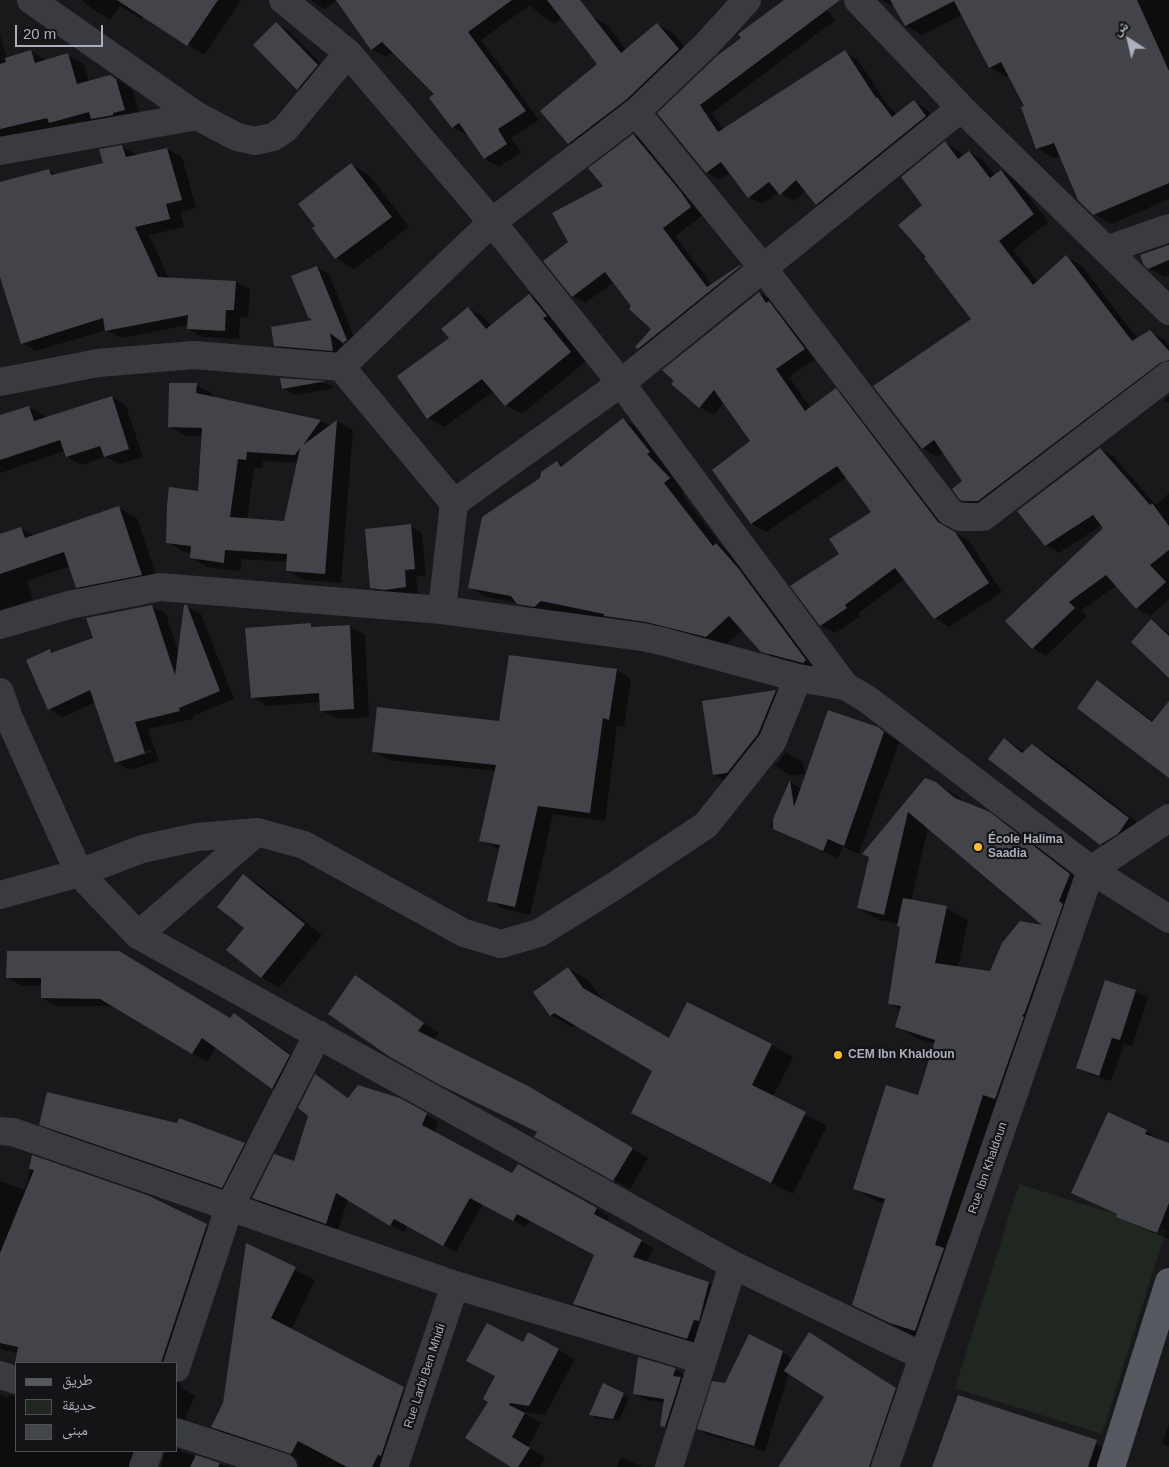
<!DOCTYPE html>
<meta charset="utf-8">
<style>
body{margin:0}
#map{position:relative;width:1169px;height:1467px;overflow:hidden;background:#19191c;font-family:Helvetica,"Noto Naskh Arabic",sans-serif}
canvas{display:block}
.legend{position:absolute;left:15px;top:1362px;width:162px;height:90px;box-sizing:border-box;background:#141417;border:1px solid #505259;margin:0;padding:6px 9px;list-style:none;font-size:15px;color:#abb0bc}
.legend li{display:flex;align-items:center;gap:10px;height:25px}
.legend b{width:25px;border:1px solid #505259}
.north{position:absolute;left:1104px;top:15px;width:50px;height:50px;-webkit-text-stroke:4px #141417;paint-order:stroke;rotate:325deg;font-size:14px;font-weight:700;line-height:20px;text-align:center;color:#abb0bc}
.north::after{content:'';display:block;margin:auto;width:18px;height:22px;background:#abb0bc;clip-path:polygon(50% 0,100% 100%,50% 72%,0 100%)}
.scale{position:absolute;left:15px;top:25px;width:88px;height:22px;box-sizing:border-box;border:2px solid #abb0bc;border-top:0;padding-left:6px;font-size:15px;line-height:18px;white-space:nowrap;color:#abb0bc;-webkit-text-stroke:4px #141417;paint-order:stroke}
</style>
<div id="map">
<canvas width="1169" height="1467"></canvas>
<ul class="legend">
<li><b style="height:6px;background:#565860"></b>طريق</li>
<li><b style="height:14px;background:#1f2720"></b>حديقة</li>
<li><b style="height:14px;background:#434449"></b>مبنى</li>
</ul>
<div class="north">ش</div>
<div class="scale">20 m</div>
</div>
<script>
const c = document.querySelector('canvas').getContext('2d');
c.lineJoin = 'round';
function fill(path, color) {
  c.fillStyle = color;
  c.fill(path, 'evenodd');
}
function shape(rows) {
  const path = new Path2D();
  for (const r of rows) {
    path.moveTo(r[0], r[1]);
    for (let i = 2; i < r.length; i += 2) path.lineTo(r[i], r[i + 1]);
  }
  return path;
}
function stroke(path, color, width, dash) {
  c.strokeStyle = color;
  c.lineWidth = width;
  c.lineCap = dash ? 'butt' : 'round';
  c.setLineDash(dash || []);
  c.stroke(path);
}
function drawText(font, color, halo, rows, align = 'center') {
  c.font = font + ' Helvetica,sans-serif';
  c.lineWidth = 4.5;
  c.setLineDash([]);
  c.textBaseline = 'middle';
  c.strokeStyle = halo;
  c.fillStyle = color;
  for (const [text, x, y, turn = 0] of rows) {
    c.save();
    c.translate(x, y);
    c.rotate((+turn || 0) * Math.PI / 180);
    c.textAlign = isNaN(turn) ? turn : align;
    if (halo) c.strokeText(text, 0, 0);
    c.fillText(text, 0, 0);
    c.restore();
  }
}
fill(shape([
 [1019,1184,1166,1230,1102,1434,955,1388]
]), '#1f2720');
fill(shape([
 [82,0,241,0,204,55,144,16,141,19,120,6,110,19,94,10],
 [310,0,337,0,325,9],
 [337,0,561,0,568,9,555,24,541,15,530,5,481,40,539,120,511,138,521,152,499,167,484,158,468,134,467,135,453,127,436,94,394,52,386,57,372,49],
 [786,0,820,0,835,20,712,113,724,130,845,52,858,60,887,104,897,115,914,102,927,109,938,124,830,212,817,204,806,191,794,201,779,192,762,204,749,197,731,172,720,180,707,172,659,113],
 [882,0,1169,0,1169,199,1111,224,1094,214,1061,156,1054,158,1037,148,1025,106,1010,75,1007,77,990,67,963,14,922,35,905,25,896,8],
 [590,15,607,25,626,50,657,24,674,34,695,60,586,153,569,143,598,64],
 [276,24,288,30,329,72,310,95,298,89],
 [0,35,7,58,31,51,47,61,68,55,84,64,89,82,110,76,127,86,133,90,141,119,0,141],
 [634,135,646,142,703,215,675,236,712,285,740,266,753,273,651,356,639,348,653,329,632,306,614,282,585,303,573,296,570,242,605,187],
 [945,143,960,151,964,157,969,152,984,161,995,175,1001,171,1016,180,1048,222,1013,250,1038,282,1066,257,1081,265,1138,339,1150,332,1165,340,1169,345,1169,375,980,509,961,499,964,482,944,452,937,457,923,448,973,319,928,257,924,205],
 [122,146,136,155,167,149,182,157,196,208,180,212,184,227,149,235,169,279,236,282,250,290,248,318,240,317,239,339,202,337,188,329,188,325,121,338,106,330,36,351,22,343,0,273,0,184,49,170,58,175,104,164],
 [352,165,369,175,409,227,354,269,336,258,314,228],
 [1169,246,1169,275,1165,277,1149,268],
 [317,267,329,274,358,347,356,349,342,341,344,357,288,352,276,345,315,321],
 [759,293,773,301,818,357,789,377,811,408,836,390,850,398,952,531,969,541,1002,592,949,627,935,618,905,579,858,613,860,616,835,633,821,625,841,555,873,513,847,477,766,532,752,524,713,470,752,441,724,402,714,415,700,407],
 [529,295,545,304,562,325,559,328,586,361,522,414,506,405,494,391,444,427,428,418,451,339,468,308,484,317,492,327],
 [281,379,326,383,335,388,295,395,283,388],
 [196,385,213,394,213,398,321,421,330,426,337,421,353,430,341,583,304,580,287,571,288,562,242,559,240,571,207,567,191,557,192,553,184,552,168,542,199,493,202,436,186,436,169,426],
 [263,461,298,463,285,522,247,520,254,468,263,468],
 [1169,396,1169,403,1164,400],
 [112,397,126,406,143,457,120,464,106,457,81,465,67,456,65,451,0,473,0,416,29,407,44,415,45,419],
 [624,420,642,430,687,489,682,494,724,549,734,555,820,672,781,662,762,651,743,630,724,646,560,611,553,616,536,614,518,603,487,597,469,587,541,479,557,462,564,466],
 [1100,449,1114,457,1156,505,1169,493,1169,599,1150,616,1136,608,1117,585,1082,610,1087,616,1046,656,1033,648,1105,528,1102,525,1059,553,1046,545],
 [119,508,137,518,159,584,95,597,77,587,70,566,27,581,33,600,17,605,21,617,0,625,0,536,21,529,34,536],
 [410,526,422,533,426,575,416,576,418,594,397,596,384,595,372,588],
 [152,606,166,614,179,654,186,606,201,614,234,699,193,716,193,719,148,729,159,761,130,770,116,762,95,702,63,717,49,709,49,650,54,653,94,639],
 [151,750,152,752,124,761,124,759],
 [1152,621,1169,633,1169,674],
 [310,625,316,628,350,626,365,635,369,717,337,719,321,710,321,702,267,706,252,697],
 [616,670,631,679,624,727,617,726,605,821,553,814,530,915,504,909,489,900,500,850,481,840,496,771,388,760,374,751,501,722],
 [1097,681,1113,691,1154,722,1169,703,1169,776],
 [776,691,793,701,732,785,715,775,704,702],
 [877,728,899,742,859,854,843,847,838,858,786,835,771,827,790,782,802,789],
 [1005,739,1025,752,1032,745,1050,755,1146,829,1119,854,1101,844],
 [786,752,803,762,805,774,792,776,775,766],
 [936,784,958,796,968,805,989,813,1011,826,1091,887,937,1342,912,1335,853,1304,885,1204,876,1201,855,1189,919,1096,935,1044,918,1039,896,1026,901,1010,889,1003,901,927,899,924,880,920,858,908,870,857,864,854],
 [928,828,1047,927,991,972,958,967,968,920,946,908,911,901],
 [244,876,261,886,322,935,279,988,261,977,246,928],
 [8,952,231,1020,235,1015,249,1023,304,1064,287,1097,273,1088,216,1047,207,1062,115,1006,57,1006,42,998,42,986,22,986,8,978],
 [568,968,589,981,605,1002,669,1040,687,1003,772,1045,793,1057,773,1097,827,1126,793,1194,654,1125,633,1113,654,1071,576,1025,572,1027,551,1015],
 [355,977,371,986,439,1033,434,1040,544,1096,648,1158,630,1189,551,1145,538,1133,458,1093],
 [1106,981,1136,991,1148,998,1132,1046,1124,1044,1111,1081,1089,1074,1077,1067],
 [316,1075,349,1098,399,1099,439,1122,434,1132,513,1175,519,1165,609,1216,606,1222,654,1248,646,1262,709,1283,721,1290,700,1345,587,1311,574,1304,596,1255,530,1220,526,1227,483,1204,456,1252,407,1225,404,1232,348,1199,338,1230,266,1205,253,1198,295,1163,310,1116],
 [41,1124,244,1144,262,1154,240,1197,59,1134],
 [1146,1131,1161,1140,1160,1141,1169,1145,1169,1239,1132,1224,1118,1215,1073,1193],
 [33,1157,146,1196,226,1237,180,1375,180,1383,183,1389,195,1396,176,1440,176,1363,17,1363,16,1362,18,1353,0,1349,0,1181,25,1190],
 [247,1245,315,1280,291,1330,423,1400,398,1467,299,1467,297,1459,232,1438,212,1426,225,1403],
 [529,1334,575,1359,545,1415,526,1412,526,1414,541,1423,528,1447,545,1458,540,1467,514,1467,490,1402,496,1376,524,1344],
 [832,1347,918,1403,896,1467,787,1467,826,1396,789,1372,765,1451,709,1435,699,1429,726,1385,782,1352,793,1359],
 [675,1369,687,1376,674,1432,662,1425,665,1403,646,1400,634,1393],
 [603,1385,629,1397,619,1421,596,1418,590,1415],
 [0,1395,8,1398,9,1395,16,1396,16,1451,158,1451,150,1467,0,1467],
 [1169,1424,1169,1447,1162,1443],
 [1085,1438,1108,1451,1115,1467,934,1467],
 [176,1447,182,1452,229,1467,161,1467,165,1451,176,1451],
 [621,1457,643,1467,617,1467]
]), '#0007');
fill(shape([
 [117,0,218,0,187,46],
 [336,0,512,0,468,32,526,111,498,129,507,144,484,159,459,123,452,128,429,98,434,94,382,42,371,50],
 [547,0,580,0,621,53,657,23,679,49,626,100,568,144,540,111,597,64],
 [784,0,840,0,700,105,718,132,845,50,876,98,877,97,892,117,914,100,926,116,816,205,796,180,780,195,769,182,748,198,721,162,706,173,657,113,718,55,741,38,738,34],
 [890,0,1137,0,1169,71,1169,183,1093,215,1078,200,1054,143,1036,149,1021,107,1024,106,1001,62,989,68,954,1,905,26],
 [276,22,318,65,297,90,253,45],
 [31,50,35,63,68,53,77,84,110,75,116,79,125,110,113,113,113,115,91,119,89,112,49,123,47,118,0,129,0,64,6,62,5,58],
 [633,134,681,192,691,207,663,228,707,287,740,265,741,266,638,349,635,347,651,329,629,309,631,306,605,272,572,297,543,261,568,242,552,213,603,186,588,168],
 [945,141,958,159,969,151,990,178,1001,170,1034,214,999,241,1033,285,1066,255,1132,341,1150,330,1169,351,1169,360,1160,363,978,501,964,501,960,500,952,489,962,481,934,440,922,449,873,386,971,319,924,258,926,257,898,225,922,205,901,177],
 [122,145,126,157,167,148,182,200,166,204,170,219,135,227,158,277,236,281,234,310,226,310,225,331,187,329,188,315,105,331,103,318,21,344,0,277,0,182,49,169,51,175,103,163,99,149],
 [351,163,392,217,335,259,312,228,315,226,298,204],
 [1169,245,1169,260,1148,269,1143,264,1140,255],
 [317,266,347,340,343,343,330,333,333,351,274,346,271,327,312,320,308,317,291,276],
 [759,292,766,303,769,301,805,349,776,369,805,411,836,388,938,522,955,532,989,583,934,619,895,568,845,605,847,608,820,626,790,586,839,554,829,539,871,512,837,466,751,524,712,470,750,441,714,390,699,408,671,384,674,381,662,370],
 [529,294,547,316,543,318,571,352,505,406,482,379,427,419,397,376,449,338,441,329,468,307,486,329],
 [280,378,326,381,282,389],
 [169,383,197,383,196,393,321,420,303,445,337,420,325,574,286,571,287,554,225,550,224,563,190,558,191,546,166,543,167,505,169,487,198,491,202,428,168,427],
 [300,448,284,521,230,517,238,459,246,460,247,452,295,455],
 [112,396,129,449,104,457,100,446,66,457,60,440,0,460,0,415,29,406,34,421],
 [623,418,650,452,647,454,670,478,664,483,713,546,716,543,738,568,806,660,803,663,761,652,729,616,706,637,646,622,604,616,604,614,541,601,534,607,517,604,511,596,468,588,482,517,540,478,541,472,557,461,561,467],
 [1100,448,1150,505,1152,503,1169,526,1169,550,1150,565,1166,582,1136,609,1106,575,1069,602,1075,608,1032,649,1005,621,1103,528,1093,515,1045,546,1017,511],
 [119,506,142,575,76,588,64,552,0,574,0,534,21,527,25,538],
 [411,524,415,569,405,570,406,587,384,590,370,588,365,529],
 [152,605,175,675,184,605,187,605,220,691,179,708,180,711,135,722,145,753,115,763,90,690,48,710,26,660,50,649,51,653,93,638,86,618],
 [1151,619,1169,636,1169,678,1131,642],
 [311,623,311,627,350,625,354,709,320,711,319,693,251,698,245,628],
 [509,655,617,669,609,720,603,718,590,813,538,806,515,907,487,901,500,845,479,841,496,765,372,752,377,707,499,721],
 [1097,680,1152,722,1169,701,1169,778,1077,708],
 [776,690,758,734,727,773,713,775,702,701],
 [828,710,878,727,884,732,844,846,828,839,823,851,773,829,773,819,790,780,794,807],
 [1004,738,1022,753,1032,744,1129,818,1118,834,1100,845,988,759],
 [925,778,936,782,955,798,990,812,1070,874,1059,901,1063,904,1025,1012,1022,1016,1024,1017,995,1099,983,1095,935,1245,944,1248,915,1331,890,1323,852,1305,885,1199,853,1189,886,1085,918,1095,935,1040,895,1027,901,1006,888,1004,900,927,897,926,903,898,947,906,935,963,990,971,1002,943,1020,921,1042,925,908,812,884,915,857,908,869,857,862,854],
 [243,874,305,924,261,978,226,950,244,928,217,907],
 [7,951,119,951,230,1018,234,1013,290,1055,272,1089,202,1038,192,1054,100,999,41,998,41,978,6,978],
 [568,967,583,988,669,1038,687,1002,772,1044,752,1085,806,1112,771,1183,631,1113,652,1071,554,1013,550,1016,533,992],
 [355,975,424,1023,418,1031,528,1086,633,1148,613,1181,534,1137,537,1132,440,1085,390,1057,328,1014],
 [1105,980,1136,990,1120,1040,1112,1038,1099,1076,1076,1068],
 [315,1074,348,1098,358,1085,400,1098,427,1113,422,1125,512,1173,518,1164,597,1208,594,1214,642,1240,633,1257,709,1282,699,1321,694,1320,687,1339,573,1304,594,1255,517,1214,513,1221,470,1198,443,1246,394,1219,390,1226,336,1193,326,1224,252,1198,274,1154,294,1161,308,1116,298,1108],
 [47,1092,177,1123,179,1118,245,1143,222,1188,39,1125],
 [1108,1112,1147,1130,1145,1134,1169,1143,1169,1203,1157,1233,1116,1217,1117,1214,1071,1193],
 [32,1155,147,1195,207,1224,161,1363,15,1363,18,1347,0,1343,0,1253,34,1170,29,1169],
 [246,1243,296,1267,271,1318,404,1387,381,1456,378,1455,372,1467,347,1467,298,1441,291,1454,211,1427,223,1403],
 [487,1323,523,1342,528,1332,559,1349,529,1406,510,1403,509,1405,525,1413,512,1437,530,1448,518,1467,511,1467,465,1438,488,1402,483,1399,495,1376,466,1361],
 [809,1332,896,1388,869,1467,778,1467,824,1397,784,1371],
 [749,1334,783,1351,754,1446,697,1429,712,1381,725,1383],
 [638,1357,676,1368,673,1376,681,1377,665,1427,660,1426,664,1399,633,1394],
 [603,1383,624,1393,613,1419,589,1415],
 [958,1395,1097,1440,1088,1467,932,1467],
 [196,1455,220,1463,218,1467,190,1467]
]), '#434449');
stroke(shape([
 [31,0,197,116],
 [283,0,348,53,492,222,621,383,845,686],
 [858,0,961,108,1169,311],
 [636,112,763,268,950,512,960,517,983,517,1169,375],
 [0,151,197,116,237,137,255,141,273,137,285,129,348,53],
 [1106,250,1169,228],
 [341,367,454,503,442,610],
 [0,382,98,363,194,355,341,367,492,222,636,112,706,45,747,0],
 [454,503,621,383,961,108],
 [0,625,69,605,160,587,442,610,643,637,665,642,798,678,845,686,867,699,1091,870,1169,919],
 [0,692,9,718,79,873,138,935,733,1265,922,1356],
 [0,895,79,873,142,849,197,837,257,832,304,845,464,933,501,944,539,933,616,885,706,825,772,742,798,678],
 [138,935,257,832],
 [0,1131,13,1132,455,1285,703,1360],
 [176,1368,229,1208,318,1034],
 [0,1375,16,1380],
 [176,1432,283,1467],
 [143,1467,149,1451],
 [394,1467,455,1285],
 [669,1467,733,1265],
 [885,1467,1091,870,1169,818]
]), '#3a3b41', 28);
stroke(shape([
 [1111,1467,1169,1282]
]), '#565860', 28);
for (const [x, y, r, color] of [
 [978,847,5,"#febc2f"],
 [838,1055,5,"#febc2f"]
]) {
  const dot = new Path2D();
  dot.arc(x, y, r, 0, 2 * Math.PI);
  c.fillStyle = color;
  c.fill(dot);
  stroke(dot, '#141417', 2);
}
drawText('bold 12px', '#abb0bc', '#141417', [
 ["École Halima",988,840],
 ["Saadia",988,854],
 ["CEM Ibn Khaldoun",848,1055]
], 'left');
drawText('12px', '#abb0bc', '#141417', [
 ["Rue Ibn Khaldoun",988,1168,-71],
 ["Rue Larbi Ben Mhidi",425,1376,-72]
]);
</script>
